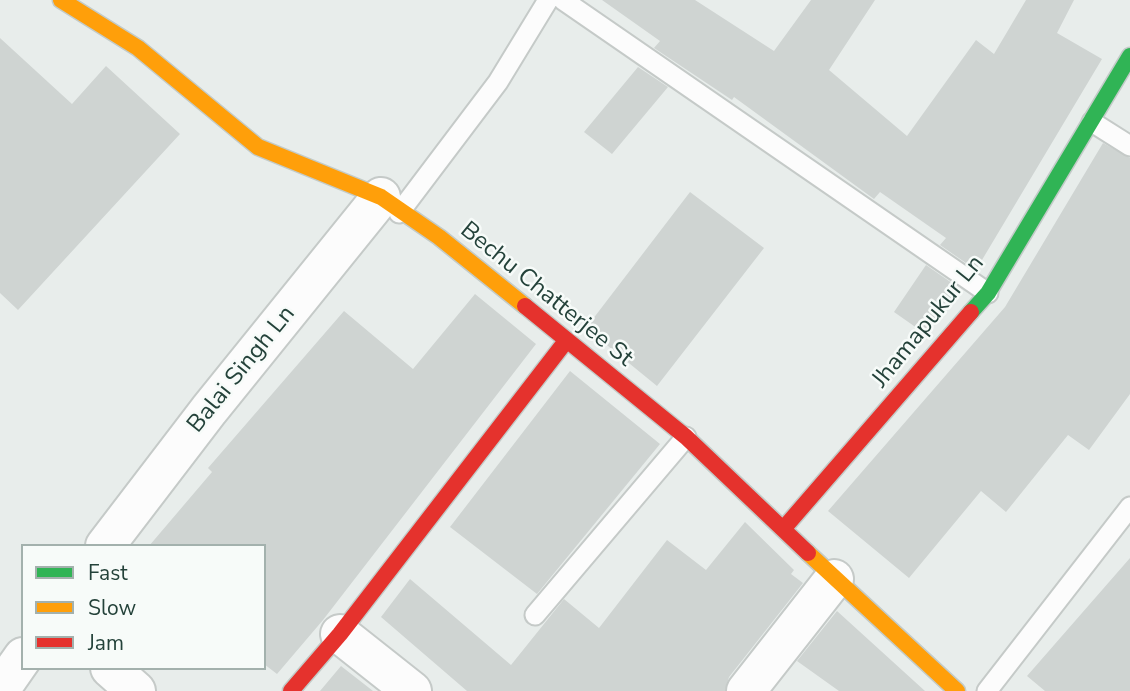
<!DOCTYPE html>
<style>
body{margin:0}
#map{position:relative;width:1130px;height:691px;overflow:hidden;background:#e8edeb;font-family:"Nunito Sans",sans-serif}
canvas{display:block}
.legend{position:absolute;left:21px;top:544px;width:245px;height:126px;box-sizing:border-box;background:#f7fbf9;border:2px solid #a3b1ad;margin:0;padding:9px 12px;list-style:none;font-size:21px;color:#24423a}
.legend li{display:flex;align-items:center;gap:14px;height:35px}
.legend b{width:35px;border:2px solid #a3b1ad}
</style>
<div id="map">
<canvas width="1130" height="691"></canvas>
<ul class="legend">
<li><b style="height:9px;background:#30b455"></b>Fast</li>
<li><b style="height:9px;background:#ff9f0a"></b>Slow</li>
<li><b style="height:9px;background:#e5322d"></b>Jam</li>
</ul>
</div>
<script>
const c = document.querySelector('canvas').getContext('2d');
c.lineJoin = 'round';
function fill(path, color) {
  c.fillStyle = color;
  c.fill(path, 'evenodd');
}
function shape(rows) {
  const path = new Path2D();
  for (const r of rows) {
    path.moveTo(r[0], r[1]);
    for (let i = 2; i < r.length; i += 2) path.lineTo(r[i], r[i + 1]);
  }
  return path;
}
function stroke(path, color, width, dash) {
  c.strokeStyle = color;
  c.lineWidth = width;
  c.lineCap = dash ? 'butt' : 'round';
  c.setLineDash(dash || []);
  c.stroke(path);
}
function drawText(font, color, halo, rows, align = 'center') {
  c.font = font + ' "Nunito Sans",sans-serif';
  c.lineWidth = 5;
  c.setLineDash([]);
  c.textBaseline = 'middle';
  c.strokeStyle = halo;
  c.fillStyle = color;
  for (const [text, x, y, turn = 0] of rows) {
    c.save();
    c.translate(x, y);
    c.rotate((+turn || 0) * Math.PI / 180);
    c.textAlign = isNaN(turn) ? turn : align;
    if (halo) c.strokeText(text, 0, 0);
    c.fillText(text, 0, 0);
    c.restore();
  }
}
fill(shape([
 [602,0,695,0,774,51,811,0,875,0,829,70,907,136,976,40,994,54,1026,0,1074,0,1057,33,1102,59,976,270,940,245,946,238,880,192,874,199,734,97,732,100,654,48,660,41],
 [0,38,72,104,106,66,180,134,18,310,0,293],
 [638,67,668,87,612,154,584,132],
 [1103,143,1130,158,1130,394,1089,450,1068,435,1006,512,981,491,909,578,828,511,1005,307],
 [690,192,764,248,657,386,586,328],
 [926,265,962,290,924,333,894,312],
 [475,294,536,344,323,620,277,674,264,664,264,546,149,546,212,472,208,468,344,311,413,369],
 [570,371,660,444,537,594,450,527],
 [745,522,794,570,791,574,803,583,729,677,725,691,467,691,381,617,410,579,511,665,564,599,599,628,667,540,706,570],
 [1130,558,1130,691,1045,691,1027,676],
 [837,611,925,691,839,691,797,661],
 [341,666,373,691,320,691]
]), '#cfd4d2');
const lane = shape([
 [563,0,988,293],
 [1092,122,1130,146],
 [399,213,498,82,548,0],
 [535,615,686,437],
 [987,691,1130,507]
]);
const street = shape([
 [105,546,209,410,381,197],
 [340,634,412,691],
 [110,668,136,691],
 [0,690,23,657],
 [746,691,834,579]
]);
const fast = shape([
 [971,312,988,293,1130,56]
]);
const slow = shape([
 [61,0,138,48,258,147,381,197,439,237,525,306],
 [808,553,957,691]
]);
const jam = shape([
 [525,306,686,437,808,553],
 [784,528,971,312],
 [291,691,340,634,566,341]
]);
stroke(lane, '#c5cac8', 23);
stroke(street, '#c5cac8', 42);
stroke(fast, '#c3cbc8', 19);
stroke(slow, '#c3cbc8', 19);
stroke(jam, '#c3cbc8', 19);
stroke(lane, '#fcfcfc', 19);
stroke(street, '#fcfcfc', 38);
stroke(fast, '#30b455', 16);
stroke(slow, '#ff9f0a', 16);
stroke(jam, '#e5322d', 16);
drawText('24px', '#24423a', '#f7fbf9', [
 ["Bechu Chatterjee St",546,295,39],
 ["Jhamapukur Ln",929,322,-51],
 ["Balai Singh Ln",242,370,-51]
]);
</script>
